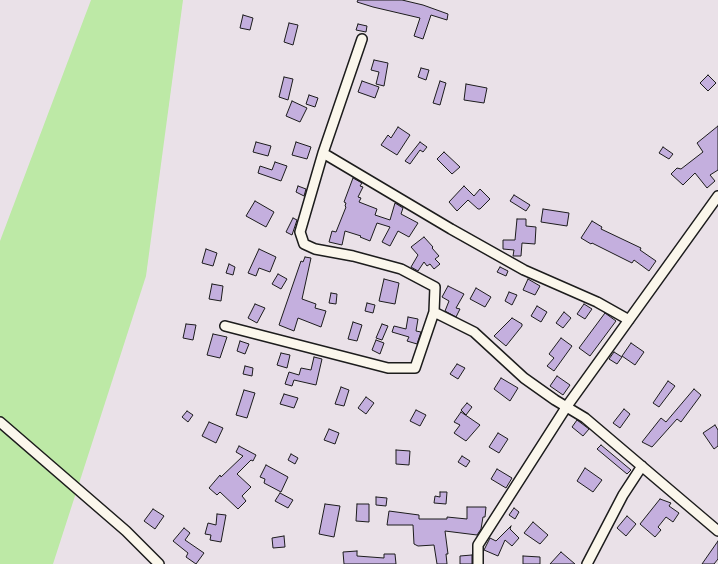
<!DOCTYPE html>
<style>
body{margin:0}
canvas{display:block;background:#eae1e8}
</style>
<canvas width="718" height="564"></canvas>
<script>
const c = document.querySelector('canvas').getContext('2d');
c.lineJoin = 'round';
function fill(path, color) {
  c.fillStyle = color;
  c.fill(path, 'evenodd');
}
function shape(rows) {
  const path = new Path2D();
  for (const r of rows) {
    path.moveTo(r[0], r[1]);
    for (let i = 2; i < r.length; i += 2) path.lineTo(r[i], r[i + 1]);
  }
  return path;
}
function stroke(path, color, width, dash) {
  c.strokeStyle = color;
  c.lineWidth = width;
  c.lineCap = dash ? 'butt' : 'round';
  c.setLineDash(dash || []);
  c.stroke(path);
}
fill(shape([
 [91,0,183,0,146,276,53,564,0,564,0,241]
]), '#bde9a6');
const building = shape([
 [358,0,402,0,423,5,448,14,447,20,431,15,423,39,414,36,420,18,373,7,357,2,358,0],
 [243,15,253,18,250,30,240,28,243,15],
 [289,23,298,25,293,45,284,42,289,23],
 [358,24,367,26,366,32,356,30,358,24],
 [374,60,388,63,384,86,376,84,379,72,371,70,374,60],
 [421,68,429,70,426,80,418,77,421,68],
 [708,75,716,83,708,91,700,83,708,75],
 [284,77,293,79,288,100,279,97,284,77],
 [362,81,379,87,375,98,358,92,362,81],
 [440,81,446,83,440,105,433,103,440,81],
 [466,84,487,88,484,103,464,100,466,84],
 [309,95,318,98,315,107,306,104,309,95],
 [292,101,307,108,300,122,286,116,292,101],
 [718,126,718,170,710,175,715,181,707,188,695,173,683,185,671,174,677,168,681,169,703,152,697,143,718,126],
 [398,127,410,135,397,155,381,145,388,135,391,138,398,127],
 [256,142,271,146,268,156,253,152,256,142],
 [296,142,311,147,307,159,292,155,296,142],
 [420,142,427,147,423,152,420,150,410,164,405,161,420,142],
 [663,147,673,154,669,159,659,153,663,147],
 [444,152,460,167,452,174,437,159,444,152],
 [275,162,287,166,281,181,258,173,260,166,272,170,275,162],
 [353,178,362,183,360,186,363,187,358,197,361,198,359,202,377,209,375,215,390,220,395,203,403,208,401,214,418,223,409,237,398,231,390,246,382,242,390,227,377,223,370,241,360,237,361,236,345,231,342,245,329,242,332,231,336,232,346,207,345,206,346,203,344,202,353,178],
 [298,186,306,189,304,196,296,192,298,186],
 [464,186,474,196,480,189,490,199,480,209,478,209,468,200,457,211,449,202,464,186],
 [514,195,530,205,526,211,510,201,514,195],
 [255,201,274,212,266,227,246,216,255,201],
 [543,209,569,213,567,226,541,222,543,209],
 [293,218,297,220,292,235,286,232,293,218],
 [517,219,526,219,526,226,536,227,535,244,522,243,521,256,513,256,514,250,503,249,503,240,515,240,517,219],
 [592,221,602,227,601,229,641,248,640,250,656,261,649,271,634,260,632,263,592,243,591,244,581,238,592,221],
 [424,237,433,247,432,248,439,256,435,259,440,264,434,269,430,264,427,266,424,262,418,271,411,267,418,255,411,247,424,237],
 [206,249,217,253,213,266,202,263,206,249],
 [259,249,276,257,270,272,259,268,256,276,248,273,259,249],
 [305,257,311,258,302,299,316,304,315,308,326,311,321,327,298,318,294,331,279,325,301,261,303,262,305,257],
 [229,264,235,267,233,275,226,273,229,264],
 [500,267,508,271,506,276,497,272,500,267],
 [278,274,287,279,281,289,272,284,278,274],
 [384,279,399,283,395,304,379,301,384,279],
 [528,279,540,286,535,295,523,290,528,279],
 [212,284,223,286,221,301,209,299,212,284],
 [448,286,464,294,456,308,460,309,456,317,445,311,449,301,442,297,448,286],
 [476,288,491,297,485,307,470,299,476,288],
 [509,292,517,295,512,305,505,301,509,292],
 [331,293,337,294,336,304,329,303,331,293],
 [367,303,375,305,373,313,365,311,367,303],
 [255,304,265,308,257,323,248,318,255,304],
 [584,304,592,309,585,319,577,314,584,304],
 [537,306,547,312,541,322,531,316,537,306],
 [564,312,571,318,563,328,556,323,564,312],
 [605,313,616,321,590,356,579,348,605,313],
 [408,317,418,319,416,331,421,332,417,344,407,341,409,337,392,332,394,326,406,329,408,317],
 [512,318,522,324,522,326,506,346,494,336,512,318],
 [353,322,362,325,357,341,348,339,353,322],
 [186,324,196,325,193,340,183,338,186,324],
 [382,324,388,326,382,340,376,338,382,324],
 [213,334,227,337,220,358,207,355,213,334],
 [561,338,572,346,554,371,547,366,554,358,549,354,561,338],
 [376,340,384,343,380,354,372,350,376,340],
 [240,341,249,344,245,354,237,351,240,341],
 [631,343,644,352,635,365,622,356,631,343],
 [614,352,622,357,617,364,609,359,614,352],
 [281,353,290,355,287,368,277,365,281,353],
 [314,357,322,359,316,385,294,380,292,386,285,384,289,372,299,375,301,368,311,370,314,357],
 [457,364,465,368,458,379,450,374,457,364],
 [245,366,253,368,252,376,243,374,245,366],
 [557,376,570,385,563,395,550,386,557,376],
 [501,378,518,388,510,401,494,389,501,378],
 [668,381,675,386,659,407,653,403,668,381],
 [341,387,349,390,344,406,335,404,341,387],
 [694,389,701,395,681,422,677,419,652,447,642,442,661,418,666,422,694,389],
 [244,390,255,393,247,418,236,415,244,390],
 [284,394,298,398,294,408,280,404,284,394],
 [366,397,374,403,366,414,358,408,366,397],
 [467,403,472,407,466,415,461,410,467,403],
 [624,409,630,414,620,428,613,423,624,409],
 [416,410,426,415,420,426,410,421,416,410],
 [187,411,193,415,188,422,182,417,187,411],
 [461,412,480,425,466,441,454,433,460,425,454,422,461,412],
 [577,420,589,429,583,436,572,427,577,420],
 [209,422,223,428,216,443,202,436,209,422],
 [715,425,718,430,718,446,714,449,703,433,715,425],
 [329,429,339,433,335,444,324,440,329,429],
 [498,433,508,439,499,453,489,447,498,433],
 [601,445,631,470,627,474,597,449,601,445],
 [239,446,256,455,253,461,251,460,237,474,251,487,242,496,246,501,238,509,220,492,217,495,209,488,220,475,221,477,243,456,236,452,239,446],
 [396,450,410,451,409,465,396,464,396,450],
 [291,454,298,458,295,464,288,460,291,454],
 [462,456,470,461,466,467,458,462,462,456],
 [266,465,288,477,281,492,264,483,265,479,260,477,266,465],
 [585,468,602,480,593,492,577,481,585,468],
 [497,469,512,478,506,488,491,479,497,469],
 [440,492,447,492,446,504,434,503,435,496,440,497,440,492],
 [280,493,293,500,288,508,275,501,280,493],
 [376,497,387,498,386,506,376,505,376,497],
 [660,499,671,503,669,506,679,513,673,522,666,517,658,527,661,530,655,537,640,524,660,499],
 [325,504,340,506,334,537,319,534,325,504],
 [357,504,369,504,369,522,356,521,357,504],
 [467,507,486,507,485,517,483,517,481,529,477,535,445,531,448,554,446,554,447,564,437,564,434,545,418,546,414,544,413,525,387,525,389,511,419,515,419,519,447,519,447,517,467,519,467,507],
 [514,508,519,512,515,519,509,515,514,508],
 [153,509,164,516,155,529,144,521,153,509],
 [217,514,226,515,221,542,210,540,211,535,205,534,208,523,216,525,217,514],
 [627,516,636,524,626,536,617,528,627,516],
 [533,522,548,535,540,544,524,533,533,522],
 [511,526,510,529,519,538,512,546,505,540,498,556,484,550,490,538,496,541,511,526],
 [184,528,190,533,185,540,204,553,196,564,186,557,188,553,173,541,184,528],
 [284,536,285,547,273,548,272,538,284,536],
 [718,541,718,559,714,564,702,564,718,541],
 [357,551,357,556,384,558,384,554,395,554,396,564,344,564,343,552,357,551],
 [561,552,575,564,550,564,561,552],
 [472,555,472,564,460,564,460,556,472,555],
 [523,556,540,557,540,564,523,564,523,556]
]);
fill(building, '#c4afde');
stroke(building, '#1c1c1c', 1);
const street = shape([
 [323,153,451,229,524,270,597,302,629,320],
 [434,312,474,332,524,378,555,400,585,418,718,531],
 [225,326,388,368,415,368,434,312,435,287,401,269,353,256,315,249,304,244,300,232,323,153,362,39],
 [0,422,126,531,159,564],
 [478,564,478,545,567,406,718,196],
 [587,564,623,495,642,466]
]);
stroke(street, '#1c1c1c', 12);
stroke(street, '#fbf7ec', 9);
</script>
